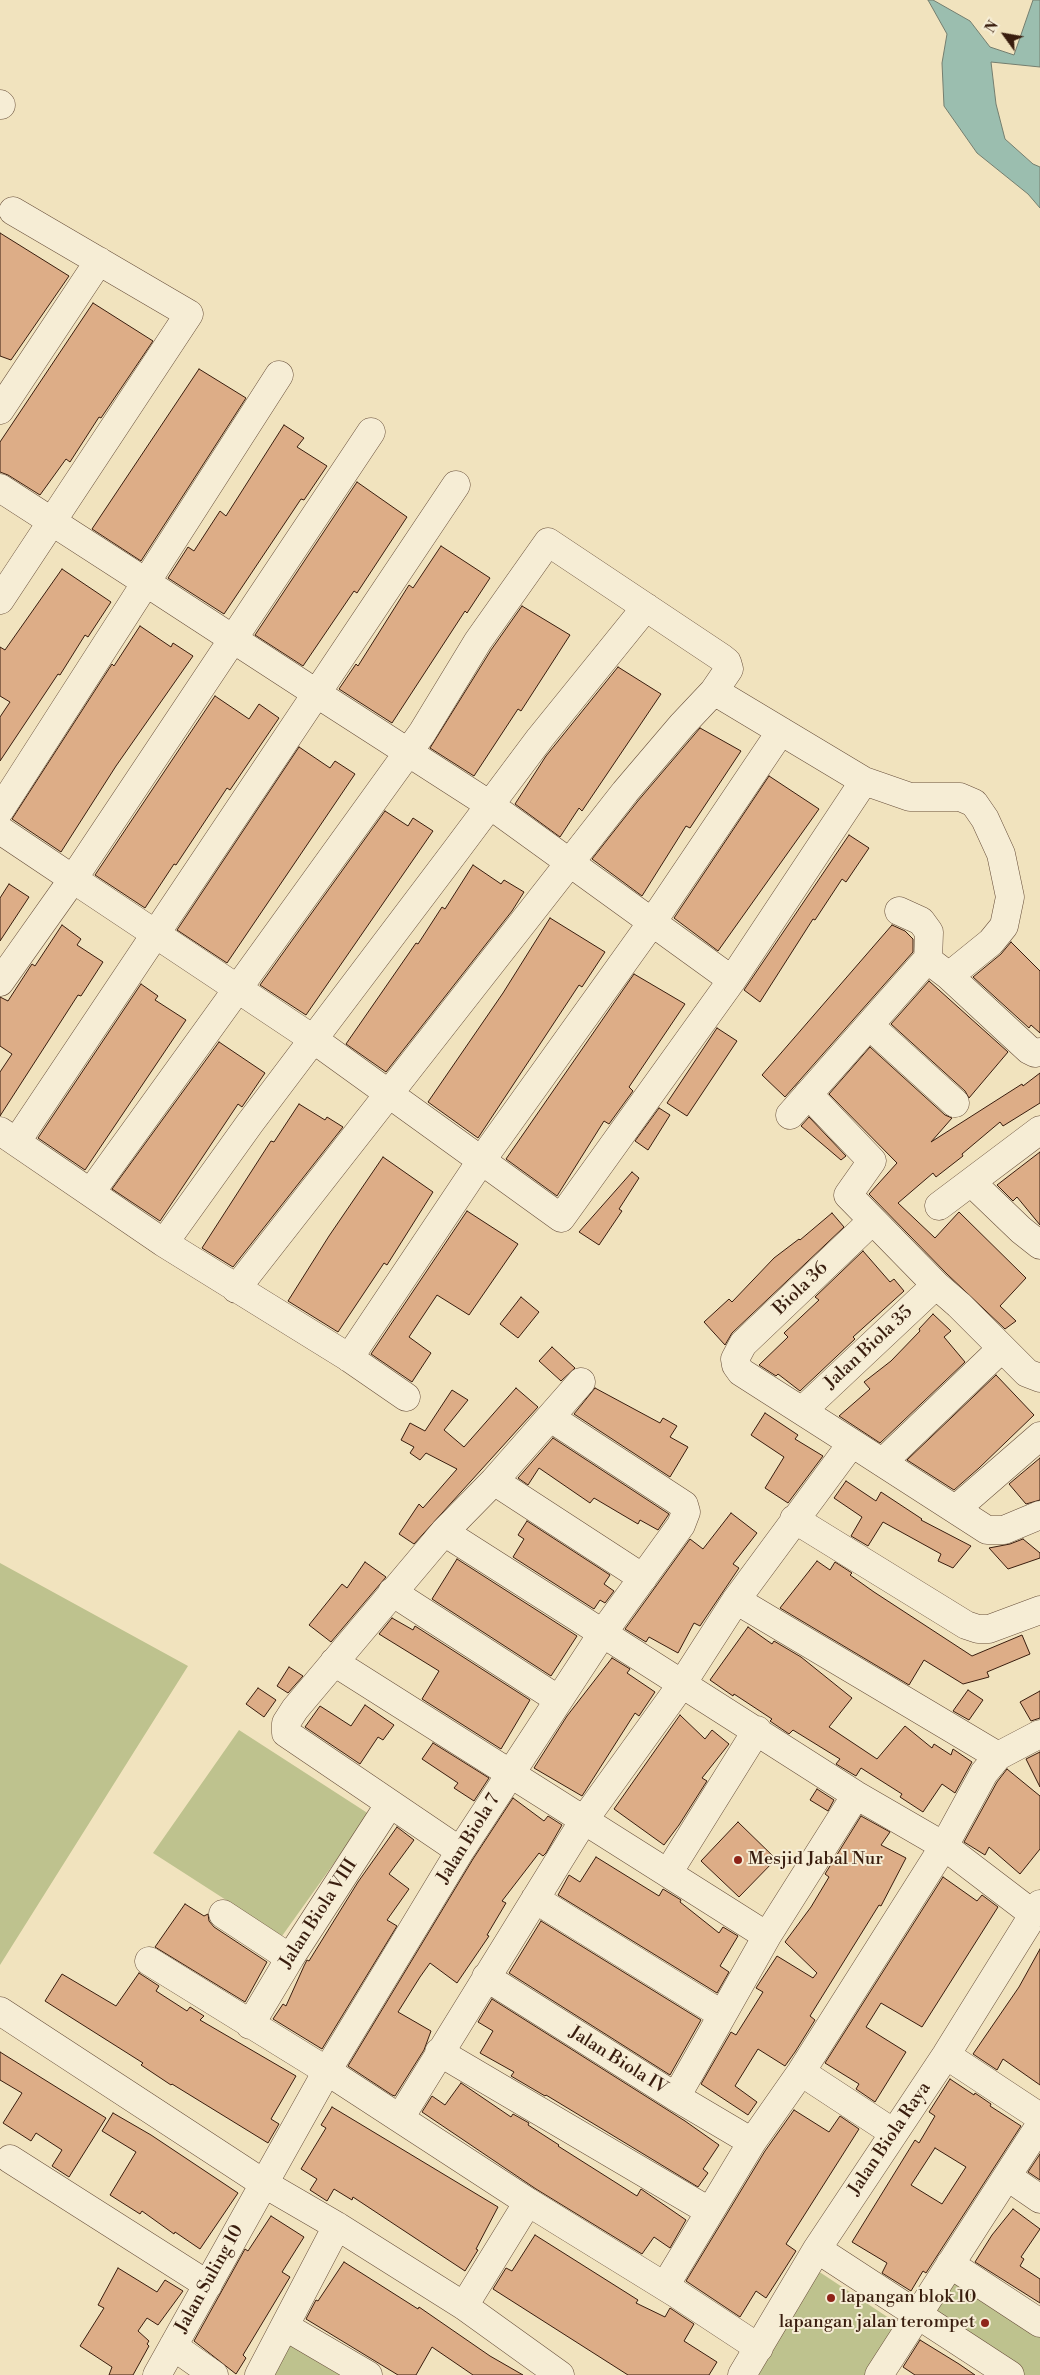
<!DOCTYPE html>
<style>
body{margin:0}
#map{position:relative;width:1040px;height:2375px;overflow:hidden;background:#f1e3be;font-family:"Libre Bodoni",serif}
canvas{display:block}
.north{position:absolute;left:980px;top:10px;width:50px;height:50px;-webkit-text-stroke:4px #f6edd5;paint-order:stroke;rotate:302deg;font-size:14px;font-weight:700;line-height:20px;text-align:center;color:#391d0e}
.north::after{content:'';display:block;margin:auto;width:18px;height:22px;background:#391d0e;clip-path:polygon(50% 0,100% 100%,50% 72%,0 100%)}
</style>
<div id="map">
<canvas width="1040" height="2375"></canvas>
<div class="north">N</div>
</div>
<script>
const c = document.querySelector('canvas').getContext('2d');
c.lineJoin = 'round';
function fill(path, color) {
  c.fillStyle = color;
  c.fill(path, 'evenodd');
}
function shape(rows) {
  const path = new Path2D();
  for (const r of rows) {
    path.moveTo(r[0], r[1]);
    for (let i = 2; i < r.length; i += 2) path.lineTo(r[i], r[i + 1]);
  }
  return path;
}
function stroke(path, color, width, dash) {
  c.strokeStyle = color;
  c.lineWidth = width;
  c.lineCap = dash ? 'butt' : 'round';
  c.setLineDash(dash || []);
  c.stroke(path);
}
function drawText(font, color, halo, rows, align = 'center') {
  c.font = font + ' "Libre Bodoni",serif';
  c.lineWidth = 4;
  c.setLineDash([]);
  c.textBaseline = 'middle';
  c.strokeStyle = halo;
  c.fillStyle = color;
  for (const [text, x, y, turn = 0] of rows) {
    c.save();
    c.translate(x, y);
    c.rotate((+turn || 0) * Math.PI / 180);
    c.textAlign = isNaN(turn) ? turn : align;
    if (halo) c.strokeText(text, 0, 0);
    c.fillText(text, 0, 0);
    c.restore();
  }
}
fill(shape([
 [0,1563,188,1666,0,1965],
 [239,1730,369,1814,282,1936,153,1853],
 [818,2271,901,2326,869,2375,757,2375],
 [955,2276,1040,2332,1040,2375,1024,2375,931,2314],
 [282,2331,359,2375,256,2375]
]), '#bec28e');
const water = shape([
 [928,0,933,0,970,21,990,47,1014,55,1033,0,1040,0,1040,67,991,62,996,104,1005,139,1033,164,1040,167,1040,208,1028,194,977,153,944,106,942,63,947,34,928,0]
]);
fill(water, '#9bbeaf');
stroke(water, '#747e6f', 1);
const building = shape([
 [0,233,69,276,11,360,0,356,0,233],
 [93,303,153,341,101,418,99,417,70,462,66,459,40,495,8,475,0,472,0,442,93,303],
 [199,369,246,398,141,561,92,529,199,369],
 [284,425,304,438,297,447,327,466,304,500,301,499,224,614,168,578,188,547,194,551,220,511,226,516,284,425],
 [357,482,407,517,357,593,354,591,303,666,255,635,357,482],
 [441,546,490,578,467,613,465,611,392,723,339,689,356,664,358,666,409,585,413,588,441,546],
 [62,569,111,602,88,637,85,635,60,675,58,674,0,761,0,717,10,702,0,696,0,647,5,650,62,569],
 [522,606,570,635,521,711,518,709,474,776,430,748,491,650,522,606],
 [140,626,171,647,173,643,193,656,116,766,61,852,12,819,112,664,114,666,140,626],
 [618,667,661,694,582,811,579,808,560,837,515,804,546,756,618,667],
 [215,696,249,719,259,704,279,718,230,790,227,788,176,865,174,864,145,908,95,875,215,696],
 [700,728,741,751,690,828,686,826,642,896,592,859,637,802,700,728],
 [299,747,330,768,335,761,355,774,227,963,177,930,299,747],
 [769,776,819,809,718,951,674,918,769,776],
 [385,811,408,826,413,818,433,831,306,1015,260,985,385,811],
 [849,835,869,848,846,882,842,879,815,920,813,919,760,1002,744,990,849,835],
 [473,865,501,884,504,880,524,892,512,911,386,1072,346,1044,416,943,418,944,442,907,445,909,473,865],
 [9,884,29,897,0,941,0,898,9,884],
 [550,918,605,952,582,987,579,985,478,1138,428,1102,503,993,550,918],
 [62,925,81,939,77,945,103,962,81,996,78,995,0,1116,0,1072,12,1054,0,1046,0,997,8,1001,30,967,32,964,35,966,62,925],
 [892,925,905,931,913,939,913,952,785,1097,762,1075,892,925],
 [1011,942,1040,971,1040,1033,1031,1025,1029,1028,973,977,1001,954,1011,942],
 [634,974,685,1004,629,1087,633,1091,609,1124,604,1121,557,1196,506,1159,634,974],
 [929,981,1008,1052,969,1098,965,1091,891,1024,929,981],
 [141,984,158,996,155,1000,186,1020,85,1170,38,1138,141,984],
 [717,1028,737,1041,687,1116,667,1103,717,1028],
 [219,1042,265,1073,242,1107,238,1104,160,1221,112,1189,219,1042],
 [870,1047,945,1115,952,1118,931,1142,1022,1084,1023,1086,1040,1073,1040,1103,1003,1126,1000,1122,962,1154,963,1156,936,1177,933,1173,898,1203,935,1238,959,1212,1026,1278,1000,1306,1016,1321,1005,1329,947,1274,869,1194,897,1163,829,1094,870,1047],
 [299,1104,325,1120,327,1117,343,1127,233,1267,202,1248,271,1141,274,1142,299,1104],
 [659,1108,670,1115,648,1150,635,1141,659,1108],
 [809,1117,846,1156,841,1160,801,1126,809,1117],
 [1040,1152,1040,1225,1017,1197,1013,1201,997,1185,1040,1152],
 [383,1157,433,1192,387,1265,384,1263,338,1332,288,1301,329,1236,383,1157],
 [632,1172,639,1178,619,1209,622,1211,599,1245,579,1232,632,1172],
 [467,1211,518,1244,469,1315,437,1295,409,1337,431,1353,412,1382,371,1354,467,1211],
 [832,1213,844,1227,732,1333,725,1345,704,1322,729,1299,732,1302,774,1258,799,1239,800,1240,832,1213],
 [863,1251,890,1282,894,1279,904,1291,853,1337,855,1339,800,1391,778,1374,776,1376,759,1365,788,1337,784,1333,819,1300,815,1297,863,1251],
 [521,1297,539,1312,518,1338,500,1324,521,1297],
 [933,1314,951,1331,944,1337,965,1362,880,1443,839,1416,870,1389,864,1382,891,1361,920,1331,919,1329,933,1314],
 [552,1347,575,1368,561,1381,539,1361,552,1347],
 [996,1375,1034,1415,979,1468,954,1490,907,1460,996,1375],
 [516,1388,538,1407,414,1544,399,1534,419,1504,423,1508,457,1469,426,1453,420,1460,410,1453,414,1447,401,1440,410,1423,425,1431,452,1390,468,1400,444,1430,464,1447,516,1388],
 [595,1388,660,1423,663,1418,677,1426,670,1437,688,1447,670,1477,574,1414,595,1388],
 [765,1413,798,1435,795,1439,823,1456,788,1503,765,1488,784,1457,751,1435,765,1413],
 [553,1438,669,1514,658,1530,640,1520,638,1524,594,1498,590,1503,539,1468,528,1485,518,1478,553,1438],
 [1040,1458,1040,1500,1026,1504,1009,1484,1040,1458],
 [846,1481,876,1501,881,1492,922,1519,921,1520,971,1546,953,1568,938,1561,941,1554,883,1522,868,1546,851,1536,862,1517,834,1498,846,1481],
 [731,1513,757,1533,733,1564,739,1568,700,1626,694,1623,678,1653,649,1637,646,1642,625,1629,690,1539,703,1549,731,1513],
 [527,1521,610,1575,604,1584,614,1591,605,1603,600,1600,594,1609,513,1557,524,1539,518,1535,527,1521],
 [1023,1539,1040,1553,1040,1558,1008,1569,989,1548,1010,1544,1023,1539],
 [457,1559,577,1636,551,1676,432,1599,457,1559],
 [817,1561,830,1570,835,1562,852,1573,850,1575,874,1592,972,1656,1022,1635,1030,1654,987,1672,989,1677,963,1684,924,1660,909,1685,780,1608,817,1561],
 [365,1562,386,1577,331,1642,309,1625,342,1584,347,1588,365,1562],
 [392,1618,413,1630,415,1626,530,1700,501,1749,422,1699,439,1671,379,1634,392,1618],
 [748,1627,772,1644,774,1641,801,1657,852,1698,829,1727,877,1759,905,1726,932,1748,934,1744,951,1755,953,1749,972,1762,955,1793,942,1784,923,1812,900,1797,902,1794,861,1768,856,1776,836,1764,840,1759,793,1730,789,1734,770,1721,772,1719,734,1694,733,1696,710,1680,748,1627],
 [612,1658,630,1669,627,1673,655,1692,639,1716,635,1713,582,1796,534,1768,567,1716,612,1658],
 [289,1667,303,1676,288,1693,277,1686,289,1667],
 [258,1688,276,1700,264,1717,246,1704,258,1688],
 [968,1690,983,1700,969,1720,953,1711,968,1690],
 [1040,1691,1040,1718,1031,1721,1020,1702,1040,1691],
 [365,1705,394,1725,383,1740,378,1737,360,1764,305,1727,320,1706,351,1726,365,1705],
 [680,1715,705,1739,712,1730,729,1744,702,1778,707,1781,679,1825,664,1845,614,1809,680,1715],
 [433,1743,489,1778,474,1801,454,1788,458,1783,422,1759,433,1743],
 [1040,1752,1040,1787,1026,1759,1040,1752],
 [1007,1769,1040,1796,1040,1849,1020,1874,989,1847,985,1855,964,1842,997,1782,1007,1769],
 [817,1789,834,1800,828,1811,810,1800,817,1789],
 [513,1798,544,1821,548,1816,562,1825,546,1853,543,1856,539,1853,502,1901,506,1903,487,1935,489,1936,457,1983,430,1963,420,1977,398,2012,431,2031,424,2050,395,2096,392,2095,348,2066,473,1859,513,1798],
 [861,1816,890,1832,881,1845,906,1858,881,1906,879,1905,810,2016,815,2020,795,2052,785,2066,758,2049,735,2086,757,2102,748,2115,701,2084,731,2032,736,2035,763,1992,756,1988,777,1956,813,1978,817,1973,785,1942,811,1907,829,1877,825,1874,861,1816],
 [738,1822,776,1859,739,1897,701,1861,738,1822],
 [397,1827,414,1840,389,1874,409,1889,387,1920,397,1926,322,2049,273,2019,283,2004,286,2006,304,1966,307,1960,309,1961,358,1882,397,1827],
 [596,1857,659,1896,663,1889,681,1900,680,1902,719,1933,723,1927,738,1936,720,1966,729,1972,717,1993,558,1895,569,1875,580,1882,596,1857],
 [943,1877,977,1901,982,1895,998,1907,922,2027,881,2003,866,2027,906,2052,875,2102,856,2089,859,2084,825,2063,943,1877],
 [185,1904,204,1916,208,1914,209,1921,214,1927,267,1962,245,2002,155,1947,185,1904],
 [541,1921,701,2020,670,2075,509,1973,541,1921],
 [1040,1949,1040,2085,1003,2059,997,2070,973,2054,1019,1987,1040,1949],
 [139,1973,159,1986,156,1991,187,2011,190,2007,204,2016,200,2020,296,2076,271,2119,279,2124,268,2143,172,2084,171,2085,141,2065,143,2063,45,2001,62,1974,116,2006,139,1973],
 [492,1999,685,2121,719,2145,703,2169,708,2173,698,2187,546,2095,545,2096,511,2076,514,2072,480,2053,493,2031,478,2022,492,1999],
 [0,2052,106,2118,69,2177,52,2166,62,2150,36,2133,31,2141,3,2123,22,2093,0,2080,0,2052],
 [950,2079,974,2095,975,2093,991,2104,990,2106,1021,2126,926,2273,923,2271,911,2291,882,2273,887,2263,852,2242,915,2140,919,2143,935,2116,929,2112,950,2079],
 [935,2148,966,2167,942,2204,911,2185,935,2148],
 [461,2083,511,2117,513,2114,529,2123,528,2125,559,2145,558,2146,637,2196,641,2189,686,2220,670,2248,654,2237,642,2254,536,2189,422,2112,432,2096,445,2105,461,2083],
 [332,2107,498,2207,476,2249,478,2250,465,2271,353,2197,352,2200,334,2189,327,2201,310,2190,317,2179,301,2169,326,2128,321,2125,332,2107],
 [794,2110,829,2132,840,2116,859,2129,786,2244,796,2251,777,2281,766,2298,756,2291,740,2317,686,2281,765,2151,794,2110],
 [113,2113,151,2135,238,2193,200,2249,175,2232,174,2234,142,2211,140,2214,110,2195,136,2152,102,2131,113,2113],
 [1040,2154,1040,2180,1028,2172,1040,2154],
 [1013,2209,1040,2229,1021,2257,1024,2259,1020,2266,1040,2279,1040,2303,975,2262,992,2235,1013,2209],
 [271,2216,304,2237,282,2272,290,2277,243,2355,246,2358,236,2374,194,2341,245,2249,248,2251,271,2216],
 [535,2235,638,2300,636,2303,665,2317,670,2308,694,2324,684,2341,717,2362,709,2375,628,2375,493,2289,506,2268,512,2271,535,2235],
 [344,2262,418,2309,419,2307,490,2356,523,2375,473,2375,432,2347,416,2375,398,2375,306,2319,316,2300,318,2301,344,2262],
 [118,2268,157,2292,165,2280,183,2291,158,2325,147,2318,138,2331,149,2341,147,2344,149,2346,133,2375,109,2375,112,2367,80,2346,104,2308,98,2305,118,2268],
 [920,2340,959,2364,975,2375,915,2375,903,2367,920,2340]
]);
fill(building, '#ddad87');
stroke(building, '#391d0e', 1);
const minor = shape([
 [0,104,1,105],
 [0,410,99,261],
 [0,488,147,583,233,639,316,693,490,805,732,980,561,1218,313,1039,73,879,371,432],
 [0,600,189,314,13,211],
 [714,691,864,781,910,797,960,797,974,803,985,819,1001,854,1010,897,1004,926,991,942,949,976],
 [0,810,279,375],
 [0,830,73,879,0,982],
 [899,911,921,921,929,932,928,962],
 [732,980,864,781],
 [870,1026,955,1103],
 [808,1094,872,1161,848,1195,936,1285,959,1305,1027,1373,1040,1378],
 [790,1115,924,963,932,963,949,976,1029,1050,1035,1053,1040,1052],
 [0,1131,164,1243,348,1357,406,1397],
 [17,1141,456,485],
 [971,1182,1021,1230,1040,1245],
 [91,1192,422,733,478,641,548,542,722,658,727,662,729,669,714,691,682,725,625,792,236,1289],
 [939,1206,1040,1130],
 [164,1243,250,1123,457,849,540,738,646,607],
 [349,1358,481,1161,653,921,781,731],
 [803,1410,936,1285],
 [852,1443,987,1530,1004,1530,1040,1515],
 [883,1462,1002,1348],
 [494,1481,581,1382],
 [956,1509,1040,1436],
 [794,1519,966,1625,978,1629,989,1629,1040,1610],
 [444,1532,856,1795,944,1846,1033,1914],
 [392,1592,559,1700],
 [736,1600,998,1756],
 [334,1662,767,1936,856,1795],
 [460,1851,286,1733,286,1723,295,1709,444,1532,494,1481,643,1578],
 [668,1873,757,1730],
 [535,1899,721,2014],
 [223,1914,290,1958],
 [149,1961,327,2071,528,2202,677,2294,759,2348],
 [486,1977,676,2097,752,2142],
 [0,2011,263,2183,337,2226,464,2306,560,2375],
 [250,2025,290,1958,389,1805],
 [439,2052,709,2211],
 [946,2055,1040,2117],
 [801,2072,894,2133],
 [676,2097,767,1936],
 [400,2118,584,1820,682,1684,736,1600,852,1443,741,1372,736,1365,735,1359,743,1344,872,1221],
 [10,2159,208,2285],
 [1008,2177,1040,2199],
 [817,2249,1010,2375],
 [950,2264,1040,2323],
 [665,2286,752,2142,801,2072,944,1846,984,1773,998,1756,1040,1734],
 [464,2306,528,2202],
 [286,2327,368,2375],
 [173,2346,214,2375],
 [157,2375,327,2071,460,1851,602,1634,681,1525,686,1512,684,1505,551,1418],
 [259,2375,337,2226],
 [742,2375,817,2249,946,2055,1040,1904],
 [879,2375,1040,2125]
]);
stroke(minor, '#674e3a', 29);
stroke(minor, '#f6edd5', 28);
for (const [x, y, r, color] of [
 [738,1860,5,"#8f2418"],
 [831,2298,5,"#8f2418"],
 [985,2323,5,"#8f2418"]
]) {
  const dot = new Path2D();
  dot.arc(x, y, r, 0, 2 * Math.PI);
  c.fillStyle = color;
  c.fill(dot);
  stroke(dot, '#f6edd5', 2);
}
drawText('18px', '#391d0e', '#f6edd5', [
 ["Biola 36",801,1289,-44],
 ["Jalan Biola 35",869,1348,-43],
 ["Jalan Biola 7",469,1839,-58],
 ["Jalan Biola VIII",319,1914,-57],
 ["Jalan Biola IV",618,2061,32],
 ["Jalan Biola Raya",890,2139,-56],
 ["Jalan Suling 10",210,2279,-61]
]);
drawText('18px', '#391d0e', '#f6edd5', [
 ["Mesjid Jabal Nur",748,1860],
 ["lapangan blok 10",841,2298],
 ["lapangan jalan terompet",975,2323,"right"]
], 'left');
</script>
